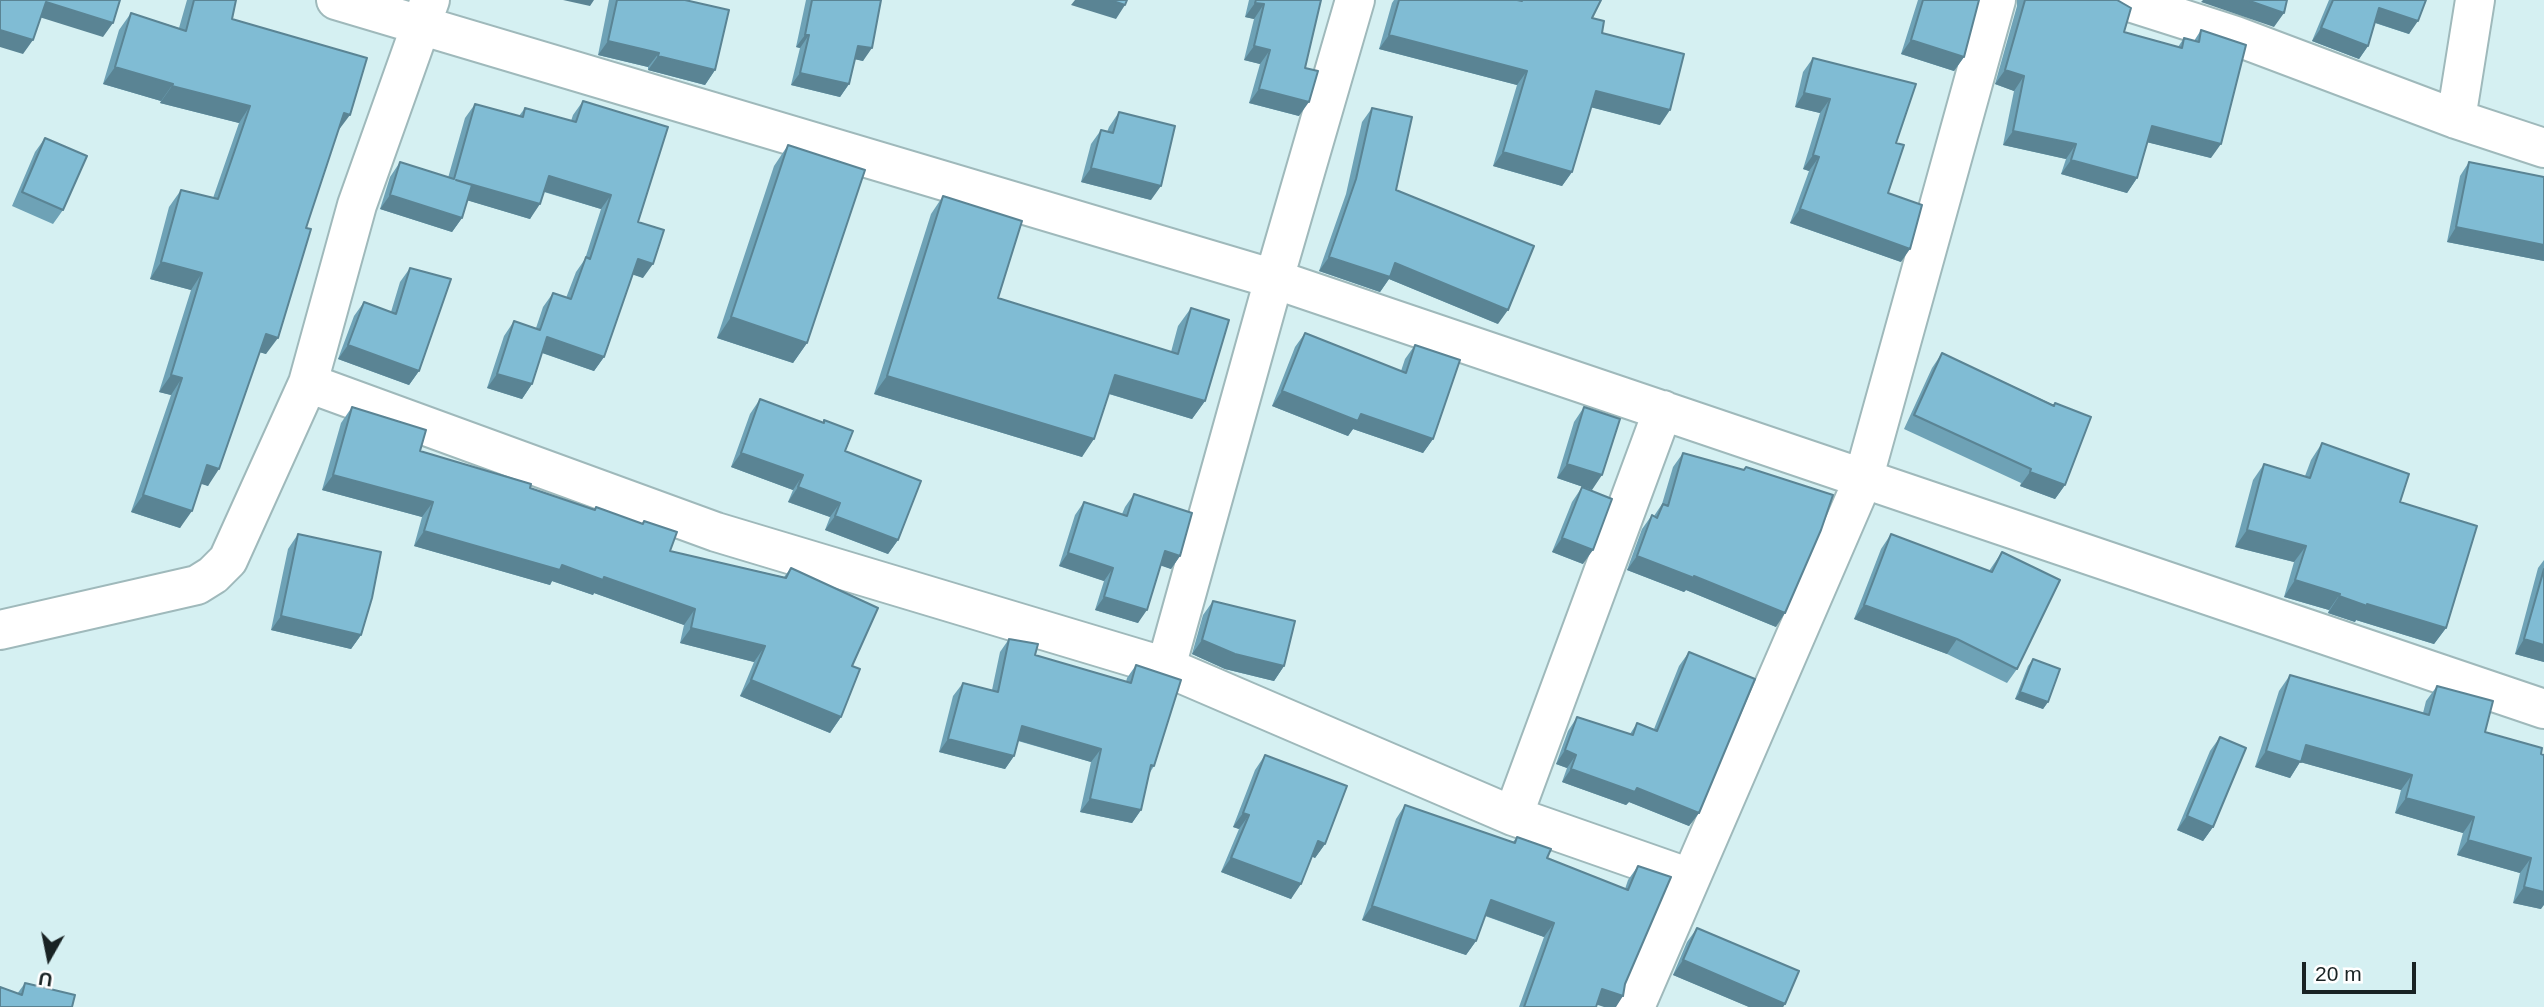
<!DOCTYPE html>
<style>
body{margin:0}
#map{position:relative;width:2544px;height:1007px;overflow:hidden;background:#d5f0f2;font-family:Arial,sans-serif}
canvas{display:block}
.north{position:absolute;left:14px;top:923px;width:70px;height:70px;-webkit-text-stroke:5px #fff;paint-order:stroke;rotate:189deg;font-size:19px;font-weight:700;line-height:28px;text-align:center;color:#192324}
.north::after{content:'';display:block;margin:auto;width:24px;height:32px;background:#192324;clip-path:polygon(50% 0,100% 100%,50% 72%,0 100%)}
.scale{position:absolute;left:2302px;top:962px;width:114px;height:32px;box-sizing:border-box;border:4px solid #192324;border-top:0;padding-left:9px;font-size:21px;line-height:24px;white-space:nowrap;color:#192324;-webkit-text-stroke:5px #fff;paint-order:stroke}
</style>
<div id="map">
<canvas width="2544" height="1007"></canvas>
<div class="north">U</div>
<div class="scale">20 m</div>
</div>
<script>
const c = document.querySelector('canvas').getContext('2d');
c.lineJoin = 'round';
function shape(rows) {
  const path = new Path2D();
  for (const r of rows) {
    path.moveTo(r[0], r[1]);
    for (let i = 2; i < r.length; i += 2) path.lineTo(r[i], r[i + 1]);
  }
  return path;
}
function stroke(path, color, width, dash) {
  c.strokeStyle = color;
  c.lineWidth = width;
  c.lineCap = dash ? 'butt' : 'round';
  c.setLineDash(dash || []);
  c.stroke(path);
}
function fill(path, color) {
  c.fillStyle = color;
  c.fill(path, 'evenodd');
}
const minor = shape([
 [336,0,1274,279,2544,709],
 [2123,0,2233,35,2456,119,2544,148],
 [2456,119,2475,0],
 [308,383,716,532,1166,667,1513,816,1690,878],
 [0,630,197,585,213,575,228,560,308,383,357,205,430,0],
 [1166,667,1274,279,1355,0],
 [1513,816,1663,410],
 [1635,1007,1863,480,1996,0]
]);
stroke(minor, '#9fb9bb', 42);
stroke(minor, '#fff', 38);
fill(shape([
 [187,0,236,0,232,19,338,131,306,228,266,354,260,352,208,486,201,483,180,528,131,512,171,395,159,392,191,290,150,279,169,207,181,190,213,198,239,123,160,103,161,101,103,84,119,30,131,13,179,28],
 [609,0,685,0,715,70,705,85,648,70,648,67,598,55],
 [806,0,881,0,863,61,855,59,849,84,840,97,791,85,800,48,796,47],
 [1249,0,1321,0,1305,68,1299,116,1249,103,1260,64,1244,60,1254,19,1245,17],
 [1394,0,1601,0,1592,18,1660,125,1591,107,1572,172,1562,186,1493,166,1517,85,1379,49,1392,3],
 [1918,0,1979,0,1964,57,1954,71,1901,54],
 [2017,0,2117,0,2124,32,2178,47,2184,38,2194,41,2201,30,2211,158,2147,142,2137,178,2127,193,2061,174,2066,159,2003,145,2014,91,1995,84,2017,6],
 [2329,0,2426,0,2409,34,2375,23,2368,46,2359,59,2312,41],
 [1813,58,1896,143,1888,193,1901,262,1790,223,1809,171,1803,169,1820,113,1795,107,1803,72],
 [583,101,638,222,643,278,633,274,604,357,594,371,542,353,532,384,522,399,487,388,504,336,514,321,536,328,543,307,553,293,566,298,576,272,585,259,601,209,544,192,530,219,467,200,462,218,452,232,380,209,390,177,400,162,448,178,465,118,475,104,519,116,525,108,571,121,573,115],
 [1372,108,1396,190,1498,324,1389,279,1380,292,1319,271,1346,194,1362,122],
 [1119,112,1151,200,1081,182,1091,144,1101,130,1107,132,1109,127],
 [45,138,63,210,53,224,12,206,35,152],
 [788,145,807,343,793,363,717,338,774,166],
 [2469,162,2544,177,2544,261,2447,242,2460,176],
 [943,196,998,298,1171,352,1178,326,1191,308,1205,401,1192,419,1109,394,1082,457,874,394,931,214],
 [410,268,419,371,409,385,338,359,354,316,364,302,391,312,400,282],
 [1305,333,1401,371,1405,359,1415,345,1433,439,1423,453,1353,429,1348,436,1272,406,1295,347],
 [1942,353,2054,405,2065,485,2055,499,2020,486,2021,483,1904,429,1932,368],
 [760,399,845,451,898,540,888,554,825,530,830,517,788,502,793,490,731,467,750,414],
 [352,407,420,451,594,509,596,507,642,524,644,521,670,551,784,577,791,568,852,666,841,717,830,733,740,696,754,662,680,643,684,625,594,593,593,595,552,581,550,585,414,546,422,517,322,490,341,423],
 [1584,407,1592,490,1557,478,1574,422],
 [2322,443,2400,502,2446,628,2434,644,2356,620,2355,622,2328,613,2329,610,2284,597,2294,562,2235,547,2253,480,2264,464,2305,476,2311,460],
 [1683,453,1743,470,1746,467,1776,627,1686,590,1684,592,1627,570,1642,529,1652,515,1654,516,1662,504,1673,467],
 [1582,487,1583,564,1552,552,1572,502],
 [1134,494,1180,556,1171,569,1161,565,1138,623,1095,610,1104,581,1059,566,1075,515,1084,502,1122,514,1125,507],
 [298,534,361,635,351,649,271,630,288,549],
 [1891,534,1989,571,2002,552,2017,669,2007,683,1947,654,1854,619,1881,549],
 [2544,560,2544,662,2515,654,2538,568],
 [1213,601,1284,666,1274,681,1225,669,1192,654,1203,615],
 [1009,639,1035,655,1126,682,1127,678,1136,665,1154,766,1149,774,1141,810,1132,823,1080,812,1091,762,1018,741,1014,756,1005,769,939,752,953,696,963,683,992,690,1000,652],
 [1689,652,1699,813,1689,826,1629,802,1626,805,1562,782,1567,768,1556,764,1568,731,1577,717,1630,734,1637,723,1654,729,1679,666],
 [2033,659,2048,702,2043,709,2015,699,2028,666],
 [2290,675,2423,713,2426,701,2437,686,2485,732,2541,754,2541,909,2513,903,2520,873,2457,855,2463,833,2395,813,2401,790,2300,762,2290,778,2255,767,2279,691],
 [2220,737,2213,827,2203,841,2177,830,2210,751],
 [1265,755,1325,844,1315,858,1312,856,1291,899,1221,872,1239,829,1233,827,1255,770],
 [1405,805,1513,842,1517,837,1547,858,1625,889,1628,880,1638,866,1596,1007,1519,1007,1544,937,1485,916,1476,941,1466,955,1362,920,1396,819],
 [1697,928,1785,1004,1783,1007,1749,1007,1673,975,1687,942],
 [25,983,72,1007,17,994]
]), '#6ea2b6');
fill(shape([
 [563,0,594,0,590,6],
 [1075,0,1110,0,1125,5,1116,19,1071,5],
 [2203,0,2247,0,2284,13,2274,27,2201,2],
 [46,2,113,23,103,37,36,16],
 [1255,3,1264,4,1254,19,1245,17],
 [2379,8,2418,21,2409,34,2370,21],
 [2321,28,2368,46,2359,59,2312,41],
 [0,30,33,40,23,54,0,47],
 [805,35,809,35,800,48,796,47],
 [1389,35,1527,71,1517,85,1379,49],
 [1911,40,1964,57,1954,71,1901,54],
 [608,41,659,53,648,67,598,55],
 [858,46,872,48,863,61,849,58],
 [1254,46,1270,50,1260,64,1244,60],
 [658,56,715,70,705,85,648,70],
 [115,67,173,84,161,101,103,84],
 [2005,70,2024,76,2014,91,1995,84],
 [800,73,849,84,840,97,791,85],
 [172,86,250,106,239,123,160,103],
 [1259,89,1309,102,1299,116,1249,103],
 [1596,91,1670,110,1660,125,1586,106],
 [1804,93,1830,99,1820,113,1795,107],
 [344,113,350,115,338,131],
 [2152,126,2221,144,2211,158,2142,141],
 [2013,131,2076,144,2066,159,2003,145],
 [1503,152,1572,172,1562,186,1493,166],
 [1813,155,1819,157,1809,171,1803,169],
 [2071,160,2137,178,2127,193,2061,174],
 [1091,168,1161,186,1151,200,1081,182],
 [549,176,611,195,601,209,539,190],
 [456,180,540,204,530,219,446,194],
 [390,195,462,218,452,232,380,209],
 [1800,209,1910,249,1901,262,1790,223],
 [2456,227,2544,245,2544,261,2447,242],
 [1329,257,1395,263,1508,310,1498,324,1389,279,1380,292,1319,271],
 [638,259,653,264,643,278,628,273],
 [161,262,202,273,191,290,150,279],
 [731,317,807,343,793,363,717,338],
 [266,334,278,338,266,354,255,351],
 [547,337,604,357,594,371,537,351],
 [348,345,419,371,409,385,338,359],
 [497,374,532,384,522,399,487,388],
 [171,375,182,378,171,395,159,392],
 [1115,375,1205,401,1192,419,1103,392],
 [887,376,1094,439,1082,457,874,394],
 [1282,391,1361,414,1433,439,1423,453,1353,429,1348,436,1272,406],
 [741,453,803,475,793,490,731,467],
 [1567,464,1602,475,1592,490,1557,478],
 [207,465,219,469,208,486,195,482],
 [2030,472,2065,485,2055,499,2020,486],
 [333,475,433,502,422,517,322,490],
 [798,487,840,503,830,517,788,502],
 [143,495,192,511,180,528,131,512],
 [835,516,898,540,888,554,825,530],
 [2247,530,2306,546,2294,562,2235,547],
 [424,531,562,565,604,577,695,609,684,625,594,593,593,595,552,581,550,585,414,546],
 [1562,538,1593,550,1583,564,1552,552],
 [1165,551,1180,556,1171,569,1156,564],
 [1068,553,1113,568,1104,581,1059,566],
 [1637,556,1694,576,1785,613,1776,627,1686,590,1684,592,1627,570],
 [2295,580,2340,594,2329,610,2284,597],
 [2339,596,2367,604,2446,628,2434,644,2356,620,2355,622,2328,613],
 [1104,597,1147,610,1138,623,1095,610],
 [1864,605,1957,639,1947,654,1854,619],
 [281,616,361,635,351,649,271,630],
 [691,628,765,646,754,662,680,643],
 [2524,639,2544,645,2544,662,2515,654],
 [1202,640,1284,666,1274,681,1225,669,1192,654],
 [751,680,841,717,830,733,740,696],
 [2020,692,2048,702,2043,709,2015,699],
 [1022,726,1101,749,1091,762,1013,739],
 [948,739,1014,756,1005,769,939,752],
 [2306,745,2412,775,2401,790,2300,762,2290,778,2255,767,2266,751],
 [1565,750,1576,755,1567,768,1556,764],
 [1571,769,1637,788,1699,813,1689,826,1629,802,1626,805,1562,782],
 [2406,798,2474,817,2463,833,2395,813],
 [1090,799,1141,810,1132,823,1080,812],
 [1243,813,1249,815,1239,829,1233,827],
 [2187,816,2213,827,2203,841,2177,830],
 [2468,840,2531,858,2520,873,2457,855],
 [1318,841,1325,844,1315,858,1308,855],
 [1231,858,1301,884,1291,899,1221,872],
 [2524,887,2544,892,2544,905,2541,909,2513,903],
 [1491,900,1554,923,1544,937,1481,914],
 [1372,906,1476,941,1466,955,1362,920],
 [1683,960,1785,1004,1783,1007,1749,1007,1673,975],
 [1602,989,1623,996,1616,1007,1604,1007,1592,1003]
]), '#5a8494');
const building = shape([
 [0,0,120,0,113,23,46,2,33,40,0,30,0,0],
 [194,0,236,0,232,19,367,58,350,115,344,113,306,228,311,229,278,338,266,334,219,469,207,465,192,511,143,495,182,378,171,375,202,273,161,262,181,190,218,199,250,106,172,86,173,84,115,67,131,13,186,31,194,0],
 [617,0,685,0,729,10,715,70,658,56,659,53,608,41,617,0],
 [812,0,881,0,872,48,858,46,849,84,800,73,809,35,805,35,812,0],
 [1110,0,1127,0,1125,5,1110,0],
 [1256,0,1321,0,1305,68,1318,71,1309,102,1259,89,1270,50,1254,46,1264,4,1255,3,1256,0],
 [1399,0,1517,0,1522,1,1522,0,1601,0,1592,18,1604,21,1602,33,1684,54,1670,110,1596,91,1572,172,1503,152,1527,71,1389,35,1399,0],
 [1923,0,1979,0,1964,57,1911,40,1923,0],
 [2025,0,2117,0,2131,8,2124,32,2182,48,2184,38,2199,42,2201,30,2246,45,2221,144,2152,126,2137,178,2071,160,2076,144,2013,131,2024,76,2005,70,2025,0],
 [2247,0,2287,0,2284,13,2247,0],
 [2333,0,2426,0,2418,21,2379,8,2368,46,2321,28,2333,0],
 [1813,58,1916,84,1896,143,1904,145,1888,193,1922,205,1910,249,1800,209,1819,157,1813,155,1830,99,1804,93,1813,58],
 [583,101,668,127,638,222,664,230,653,264,638,259,604,357,547,337,532,384,497,374,514,321,540,330,553,293,571,299,586,257,590,259,611,195,549,176,540,204,456,180,472,185,462,218,390,195,400,162,454,179,475,104,523,117,525,108,576,122,583,101],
 [1372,108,1412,117,1396,190,1534,246,1508,310,1395,263,1390,277,1329,257,1356,179,1372,108],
 [1119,112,1175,126,1161,186,1091,168,1101,130,1113,133,1119,112],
 [45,138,87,156,63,210,22,192,45,138],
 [788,145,865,170,807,343,731,317,788,145],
 [2469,162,2544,177,2544,245,2456,227,2469,162],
 [943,196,1022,221,998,298,1178,354,1191,308,1229,320,1205,401,1115,375,1094,439,887,376,943,196],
 [410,268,451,279,419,371,348,345,364,302,396,314,410,268],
 [1305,333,1406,373,1415,345,1460,360,1433,439,1361,414,1358,421,1282,391,1305,333],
 [1942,353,2054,406,2055,403,2091,417,2065,485,2030,472,2031,469,1914,415,1942,353],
 [760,399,824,423,824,420,853,431,845,451,921,481,898,540,835,516,840,503,798,487,803,475,741,453,760,399],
 [352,407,426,430,420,451,531,484,530,488,595,510,596,507,643,524,644,521,677,532,670,551,786,578,791,568,878,608,852,666,860,669,841,717,751,680,765,646,691,628,695,609,604,577,603,580,562,565,560,570,424,531,433,502,333,475,352,407],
 [1584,407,1620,419,1602,475,1567,464,1584,407],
 [2322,443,2409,474,2400,502,2477,526,2446,628,2367,604,2367,606,2339,596,2340,594,2295,580,2306,546,2247,530,2264,464,2310,478,2322,443],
 [1683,453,1744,470,1746,467,1833,495,1821,530,1785,613,1694,576,1694,578,1637,556,1652,515,1657,518,1663,504,1668,506,1683,453],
 [1582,487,1612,499,1593,550,1562,538,1582,487],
 [1134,494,1192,513,1180,556,1165,551,1147,610,1104,597,1113,568,1068,553,1084,502,1127,516,1134,494],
 [298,534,381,552,372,598,361,635,281,616,298,534],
 [1891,534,1992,572,2002,552,2060,580,2017,669,1957,639,1864,605,1891,534],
 [2544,569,2544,645,2524,639,2544,569],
 [1213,601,1295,621,1284,666,1235,654,1202,640,1213,601],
 [1009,639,1038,644,1035,655,1131,683,1136,665,1181,680,1154,766,1151,765,1141,810,1090,799,1101,749,1022,726,1014,756,948,739,963,683,998,692,1009,639],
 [1689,652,1755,679,1699,813,1637,788,1635,792,1571,769,1576,755,1565,750,1577,717,1633,735,1637,723,1657,731,1689,652],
 [2033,659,2060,669,2048,702,2020,692,2033,659],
 [2290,675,2429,715,2437,686,2493,701,2485,732,2542,748,2541,754,2544,755,2544,892,2524,887,2531,858,2468,840,2474,817,2406,798,2412,775,2306,745,2301,762,2266,751,2290,675],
 [2220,737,2246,748,2213,827,2187,816,2220,737],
 [1265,755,1347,786,1325,844,1318,841,1301,884,1231,858,1249,815,1243,813,1265,755],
 [1405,805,1515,843,1517,837,1551,849,1547,858,1628,890,1638,866,1671,877,1625,984,1623,996,1602,989,1596,1007,1524,1007,1554,923,1491,900,1476,941,1372,906,1405,805],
 [1697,928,1799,971,1785,1004,1683,960,1697,928],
 [25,983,75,995,72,1007,0,1007,0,987,22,995,25,983]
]);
fill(building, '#80bcd4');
stroke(building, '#5a8494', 2);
</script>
